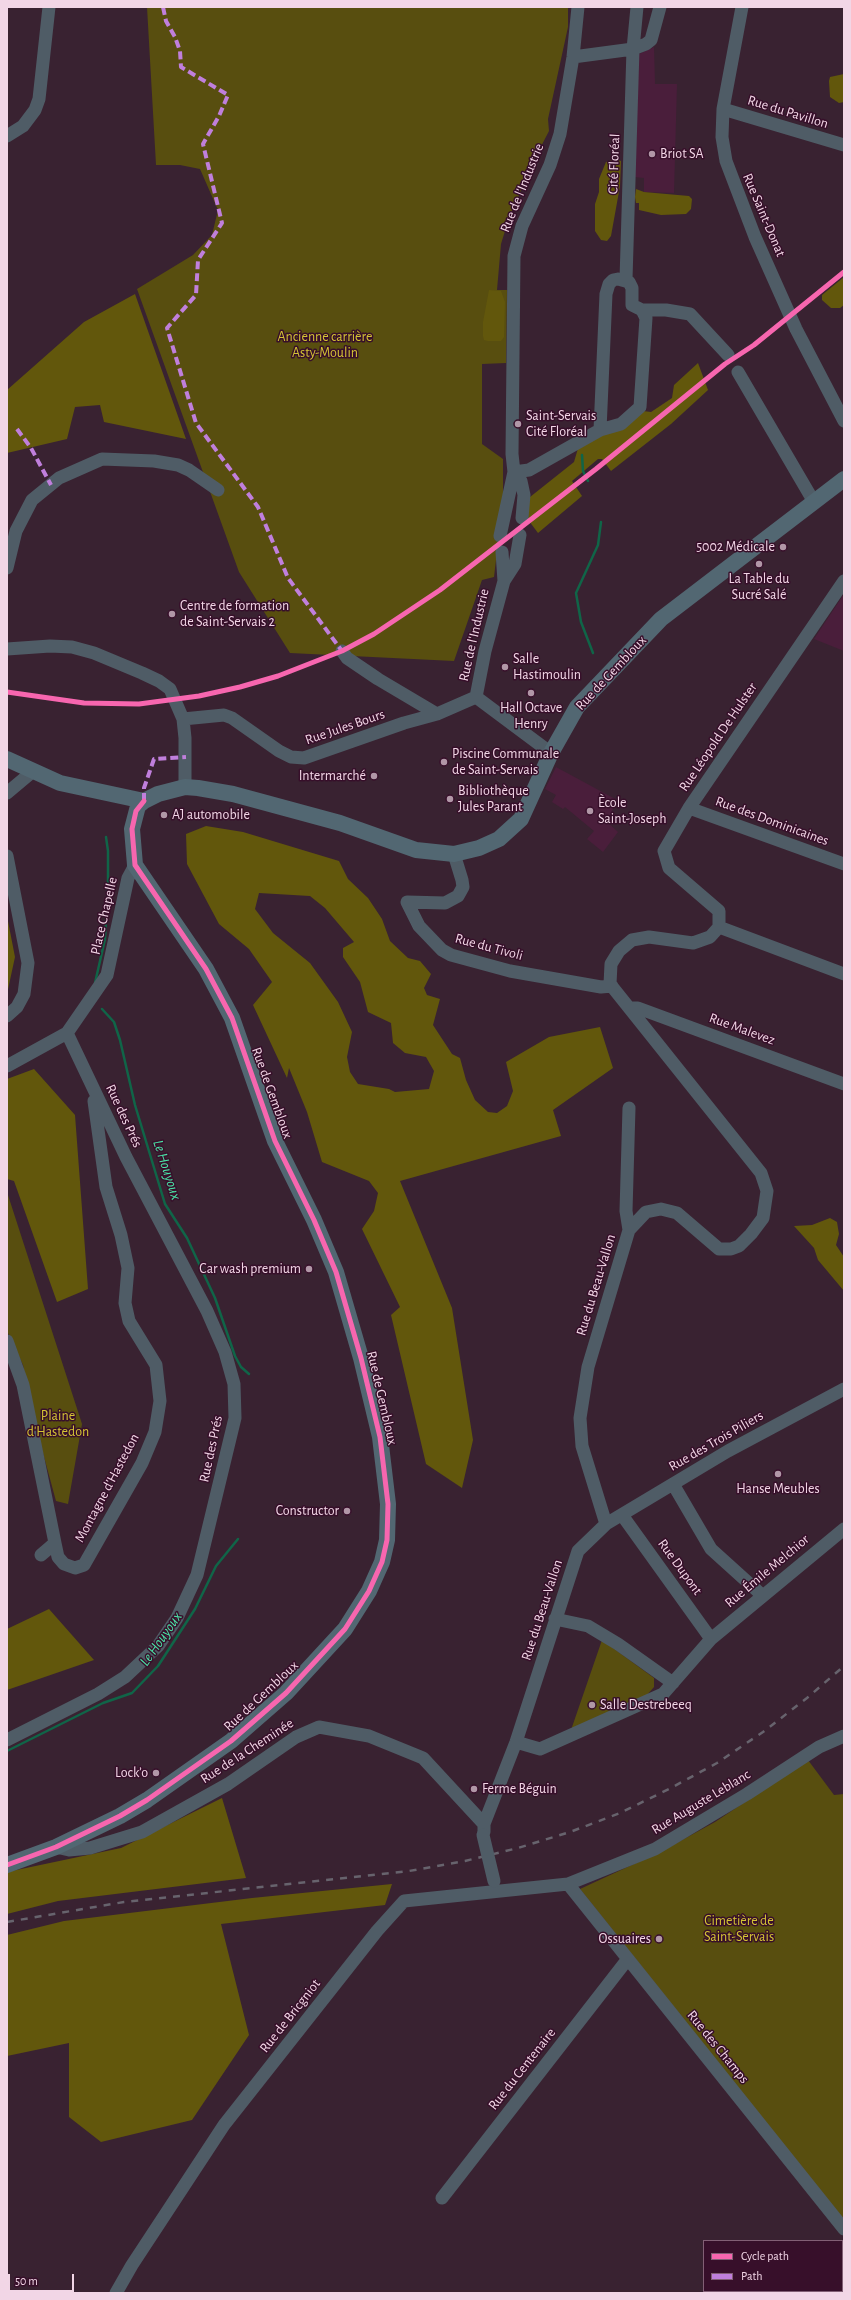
<!DOCTYPE html>
<meta charset="utf-8">
<style>
body{margin:0}
#map{position:relative;width:851px;height:2300px;overflow:hidden;background:#392231;font-family:"Alegreya Sans",sans-serif}
canvas{display:block}
.frame{position:absolute;inset:0;border:8px solid #f2d6e6;pointer-events:none}
.legend{position:absolute;left:703px;top:2240px;width:140px;height:52px;box-sizing:border-box;background:#370f2a;border:1px solid #825f75;margin:0;padding:5px 7px;list-style:none;font-size:12px;color:#f2d6e6}
.legend li{display:flex;align-items:center;gap:8px;height:20px}
.legend b{width:20px;border:1px solid #825f75}
.scale{position:absolute;left:8px;top:2274px;width:66px;height:18px;box-sizing:border-box;border:2px solid #f2d6e6;border-top:0;padding-left:5px;font-size:12px;line-height:14px;white-space:nowrap;color:#f2d6e6;-webkit-text-stroke:3px #370f2a;paint-order:stroke}
</style>
<div id="map">
<canvas width="851" height="2300"></canvas>
<div class="frame"></div>
<ul class="legend">
<li><b style="height:5px;background:#f766af"></b>Cycle path</li>
<li><b style="height:5px;background:#c07fdc"></b>Path</li>
</ul>
<div class="scale">50 m</div>
</div>
<script>
const c = document.querySelector('canvas').getContext('2d');
c.lineJoin = 'round';
function fill(path, color) {
  c.fillStyle = color;
  c.fill(path, 'evenodd');
}
function shape(rows) {
  const path = new Path2D();
  for (const r of rows) {
    path.moveTo(r[0], r[1]);
    for (let i = 2; i < r.length; i += 2) path.lineTo(r[i], r[i + 1]);
  }
  return path;
}
function stroke(path, color, width, dash) {
  c.strokeStyle = color;
  c.lineWidth = width;
  c.lineCap = dash ? 'butt' : 'round';
  c.setLineDash(dash || []);
  c.stroke(path);
}
function drawText(font, color, halo, rows, align = 'center') {
  c.font = font + ' "Alegreya Sans",sans-serif';
  c.lineWidth = 3;
  c.setLineDash([]);
  c.textBaseline = 'middle';
  c.strokeStyle = halo;
  c.fillStyle = color;
  for (const [text, x, y, turn = 0] of rows) {
    c.save();
    c.translate(x, y);
    c.rotate((+turn || 0) * Math.PI / 180);
    c.textAlign = isNaN(turn) ? turn : align;
    if (halo) c.strokeText(text, 0, 0);
    c.fillText(text, 0, 0);
    c.restore();
  }
}
fill(shape([
 [654,47,655,84,677,84,674,193,644,192,644,178,634,177,639,54],
 [844,594,844,651,814,639],
 [556,767,617,800,607,822,618,832,603,852,587,839,594,831,565,807,563,809,552,802,556,795,545,789]
]), '#4a1e3b');
fill(shape([
 [147,7,568,7,568,27,548,119,549,131,534,160,508,221,501,244,497,290,507,290,506,363,482,364,482,444,503,459,503,500,494,577,482,580,454,661,290,653,239,572,137,289,193,255,212,235,218,210,200,169,180,165,156,165],
 [7,1192,82,1424,68,1504,56,1501,37,1431,23,1365,7,1331],
 [602,1640,654,1678,654,1687,646,1696,571,1730],
 [808,1760,834,1795,844,1794,844,2221,580,1889,662,1851,715,1822]
]), '#584e0f');
fill(shape([
 [844,74,844,102,839,103,830,97,829,81,830,77],
 [616,159,621,161,620,186,611,236,607,241,601,240,595,231,595,204,599,192,599,179,606,162],
 [636,189,644,192,689,196,692,199,691,209,686,214,661,215,639,210,639,203,636,203,635,197],
 [844,277,844,305,840,308,831,308,822,300,822,295],
 [489,290,501,291,505,302,504,337,501,341,488,341,484,340,483,336,483,322],
 [135,294,186,439,104,422,100,405,75,407,67,439,7,453,7,390,84,322],
 [698,363,708,390,671,424,611,471,602,459,598,459,572,481,582,496,538,533,526,517,530,497,574,462,579,445,643,411,651,412,672,398,674,385],
 [206,826,243,832,339,861,348,879,368,898,382,919,390,941,408,958,420,961,431,974,424,988,427,995,440,999,433,1025,452,1054,460,1058,466,1080,475,1100,488,1112,497,1113,507,1106,513,1091,506,1062,549,1037,600,1027,613,1068,553,1110,561,1136,400,1181,452,1308,473,1440,462,1488,426,1464,391,1315,400,1307,362,1229,374,1211,378,1193,369,1181,322,1162,307,1112,289,1068,287,1078,253,1005,272,982,249,949,219,924,187,864,186,834],
 [259,893,310,896,325,908,354,942,343,948,343,957,360,982,368,1012,391,1023,393,1043,405,1053,426,1057,434,1071,429,1089,395,1092,389,1089,358,1084,350,1072,347,1057,352,1032,338,1002,310,963,273,933,255,909],
 [7,916,15,957,7,994],
 [34,1069,75,1115,88,1289,57,1302,14,1181,7,1179,7,1079],
 [830,1218,837,1222,839,1234,836,1245,844,1257,844,1291,818,1260,814,1248,794,1226,812,1225],
 [49,1609,94,1660,7,1690,7,1629],
 [222,1798,246,1878,58,1901,7,1914,7,1872,121,1848],
 [392,1884,385,1905,221,1924,249,2035,192,2120,101,2142,69,2117,69,2043,7,2056,7,1935,64,1921,252,1898]
]), '#62570c');
stroke(shape([
 [582,455,583,471,588,481],
 [593,653,581,622,576,593,598,545,601,522],
 [95,983,105,939,108,883,108,851,106,837],
 [102,1009,114,1022,120,1040,135,1105,165,1204,187,1238,215,1298,235,1356,241,1367,249,1374],
 [7,1751,103,1703,132,1693,158,1666,195,1609,216,1566,238,1539]
]), '#106548', 2.5);
stroke(shape([
 [742,7,723,109,722,137,726,161,755,237,796,329,844,421],
 [573,57,633,49,646,44,651,40,660,7],
 [723,109,844,145],
 [7,136,23,126,35,110,39,99,49,7],
 [626,279,633,49,637,7],
 [738,372,814,502],
 [600,430,606,294,609,284,613,280,618,279,629,282,632,288,632,305,642,310,666,310,690,314,728,355],
 [514,472,529,470,600,430,621,424,640,407,646,318,642,310],
 [522,518,524,495,521,481,514,472,512,454,514,256,522,226,550,165,560,134,573,57,578,7],
 [500,536,514,472],
 [7,568,16,531,32,500,59,478,102,459,154,461,178,465,189,470,218,490],
 [504,581,515,564,520,535],
 [7,649,50,646,72,647,94,653,142,673,159,681,170,689,183,719,185,738,185,787],
 [342,651,347,658,378,679,437,714],
 [476,697,485,651,504,581,502,552],
 [476,697,551,753],
 [183,719,224,715,232,718,279,751,291,757,304,758,404,723,437,714,476,697],
 [7,793,32,772],
 [689,808,844,864],
 [454,854,462,880,463,887,458,896,445,903,407,902,419,926,442,950,451,955,510,971,601,987,612,986],
 [7,856,28,963,24,994,17,1007,7,1016],
 [719,927,719,911,669,868,664,851,689,808,844,581],
 [719,927,844,974],
 [629,1008,638,1008,844,1084],
 [7,1066,67,1033,107,975,128,878,135,865],
 [629,1108,626,1211,629,1230],
 [7,1341,23,1385,55,1543,41,1555],
 [673,1484,711,1549,763,1596],
 [622,1515,711,1639],
 [606,1524,728,1451,844,1389],
 [55,1543,58,1557,64,1564,75,1568,84,1565,142,1463,155,1432,160,1401,156,1365,129,1321,125,1303,128,1268,121,1235,106,1187,94,1101],
 [555,1619,588,1626,618,1644,673,1683],
 [7,1740,98,1694,125,1677,158,1646,177,1618,197,1575,235,1418,234,1384,225,1352,207,1311,126,1157,67,1033],
 [516,1742,540,1749,663,1694,711,1639,844,1529],
 [484,1824,516,1742,578,1551,606,1524,582,1446,580,1418,588,1367,629,1230,646,1212,661,1209,677,1213,719,1249,731,1249,739,1246,751,1234,763,1218,767,1191,761,1173,610,984,611,964,619,951,632,940,649,937,693,943,710,937,719,927],
 [56,1847,69,1850,90,1848,142,1832,228,1784,296,1737,319,1727,369,1736,423,1758,484,1824,484,1832],
 [568,1884,844,2229],
 [442,2198,627,1960],
 [116,2293,132,2265,224,2125,377,1931,404,1901,568,1884,655,1849,747,1794,819,1747,844,1736]
]), '#4f5c66', 13);
stroke(shape([
 [7,759,60,783,144,801],
 [7,1865,56,1847,120,1816,147,1800,231,1741,286,1693,345,1629,369,1591,382,1562,387,1540,388,1504,380,1437,361,1358,336,1272,314,1220,275,1141,232,1018,206,969,135,865,132,829,138,806,144,801,158,794,185,787,198,788,233,794,340,823,416,850,454,854,479,848,499,839,521,819,551,753,577,707,661,619,844,479]
]), '#526772', 16);
stroke(shape([
 [7,1922,124,1902,409,1871,465,1861,518,1848,570,1832,620,1813,669,1789,717,1763,763,1732,807,1698,844,1666]
]), '#67636d', 2.5, [7, 7]);
stroke(shape([
 [483,1835,494,1881]
]), '#4f5c66', 13);
stroke(shape([
 [163,7,166,21,175,37,180,51,181,67,228,95,219,116,203,144,222,223,198,260,196,295,167,328,196,423,258,507,288,578,342,651],
 [17,429,31,448,51,485],
 [144,801,144,788,154,759,186,757],
 [842,2253,844,2251],
 [799,2293,801,2291]
]), '#c07fdc', 4, [8, 4]);
stroke(shape([
 [7,692,84,703,139,704,199,696,240,687,278,676,342,651,374,634,440,590,596,469,725,364,754,345,844,272],
 [7,1865,56,1847,120,1816,147,1800,231,1741,286,1693,345,1629,369,1591,382,1562,387,1540,388,1504,380,1437,361,1358,336,1272,314,1220,275,1141,232,1018,206,969,135,865,132,829,136,811,144,801]
]), '#f766af', 5);
for (const [x, y, r, color] of [
 [652,154,4,"#b197a7"],
 [518,424,4,"#b197a7"],
 [783,547,4,"#b197a7"],
 [759,564,4,"#b197a7"],
 [172,614,4,"#b197a7"],
 [505,667,4,"#b197a7"],
 [531,693,4,"#b197a7"],
 [444,762,4,"#b197a7"],
 [374,776,4,"#b197a7"],
 [450,799,4,"#b197a7"],
 [590,811,4,"#b197a7"],
 [164,815,4,"#b197a7"],
 [309,1269,4,"#b197a7"],
 [778,1474,4,"#b197a7"],
 [347,1511,4,"#b197a7"],
 [592,1705,4,"#b197a7"],
 [156,1773,4,"#b197a7"],
 [474,1789,4,"#b197a7"],
 [659,1939,4,"#b197a7"]
]) {
  const dot = new Path2D();
  dot.arc(x, y, r, 0, 2 * Math.PI);
  c.fillStyle = color;
  c.fill(dot);
  stroke(dot, '#370f2a', 1.5);
}
drawText('14px', '#f2d6e6', '#370f2a', [
 ["Rue du Pavillon",788,112,17],
 ["Cité Floréal",614,164,-88],
 ["Rue de l'Industrie",522,188,-68],
 ["Rue Saint-Donat",764,215,67],
 ["Rue de l'Industrie",474,635,-77],
 ["Rue de Gembloux",611,673,-47],
 ["Rue Jules Bours",345,727,-19],
 ["Rue Léopold De Hulster",718,737,-56],
 ["Rue des Dominicaines",772,821,20],
 ["Place Chapelle",104,916,-77],
 ["Rue du Tivoli",489,947,15],
 ["Rue Malevez",742,1029,20],
 ["Rue de Gembloux",272,1093,70],
 ["Rue des Prés",124,1116,65],
 ["Rue du Beau-Vallon",596,1285,-73],
 ["Rue de Gembloux",382,1398,77],
 ["Rue des Trois Piliers",716,1441,-30],
 ["Rue des Prés",211,1449,-78],
 ["Montagne d'Hastedon",107,1488,-62],
 ["Rue Dupont",680,1567,54],
 ["Rue Émile Melchior",767,1571,-40],
 ["Rue du Beau-Vallon",542,1610,-72],
 ["Rue de Gembloux",261,1696,-43],
 ["Rue de la Cheminée",247,1751,-33],
 ["Rue Auguste Leblanc",701,1802,-31],
 ["Rue de Bricgniot",290,2016,-52],
 ["Rue des Champs",718,2047,51],
 ["Rue du Centenaire",522,2069,-52]
]);
drawText('14px', '#f2d6e6', '#370f2a', [
 ["Briot SA",660,154],
 ["Saint-Servais",526,416],
 ["Cité Floréal",526,432],
 ["5002 Médicale",775,547,"right"],
 ["La Table du",759,579,"center"],
 ["Sucré Salé",759,595,"center"],
 ["Centre de formation",180,606],
 ["de Saint-Servais 2",180,622],
 ["Salle",513,659],
 ["Hastimoulin",513,675],
 ["Hall Octave",531,708,"center"],
 ["Henry",531,724,"center"],
 ["Piscine Communale",452,754],
 ["de Saint-Servais",452,770],
 ["Intermarché",366,776,"right"],
 ["Bibliothèque",458,791],
 ["Jules Parant",458,807],
 ["Ècole",598,803],
 ["Saint-Joseph",598,819],
 ["AJ automobile",172,815],
 ["Car wash premium",301,1269,"right"],
 ["Hanse Meubles",778,1489,"center"],
 ["Constructor",339,1511,"right"],
 ["Salle Destrebeeq",600,1705],
 ["Lock’o",148,1773,"right"],
 ["Ferme Béguin",482,1789],
 ["Ossuaires",651,1939,"right"]
], 'left');
drawText('14px', '#d4c434', '#370f2a', [
 ["Ancienne carrière",325,337],
 ["Asty-Moulin",325,353],
 ["Plaine",58,1416],
 ["d'Hastedon",58,1432],
 ["Cimetière de",739,1921],
 ["Saint-Servais",739,1937]
]);
drawText('italic 15px', '#4be4a7', '#370f2a', [
 ["Le Houyoux",167,1170,72],
 ["Le Houyoux",161,1639,-55]
]);
</script>
